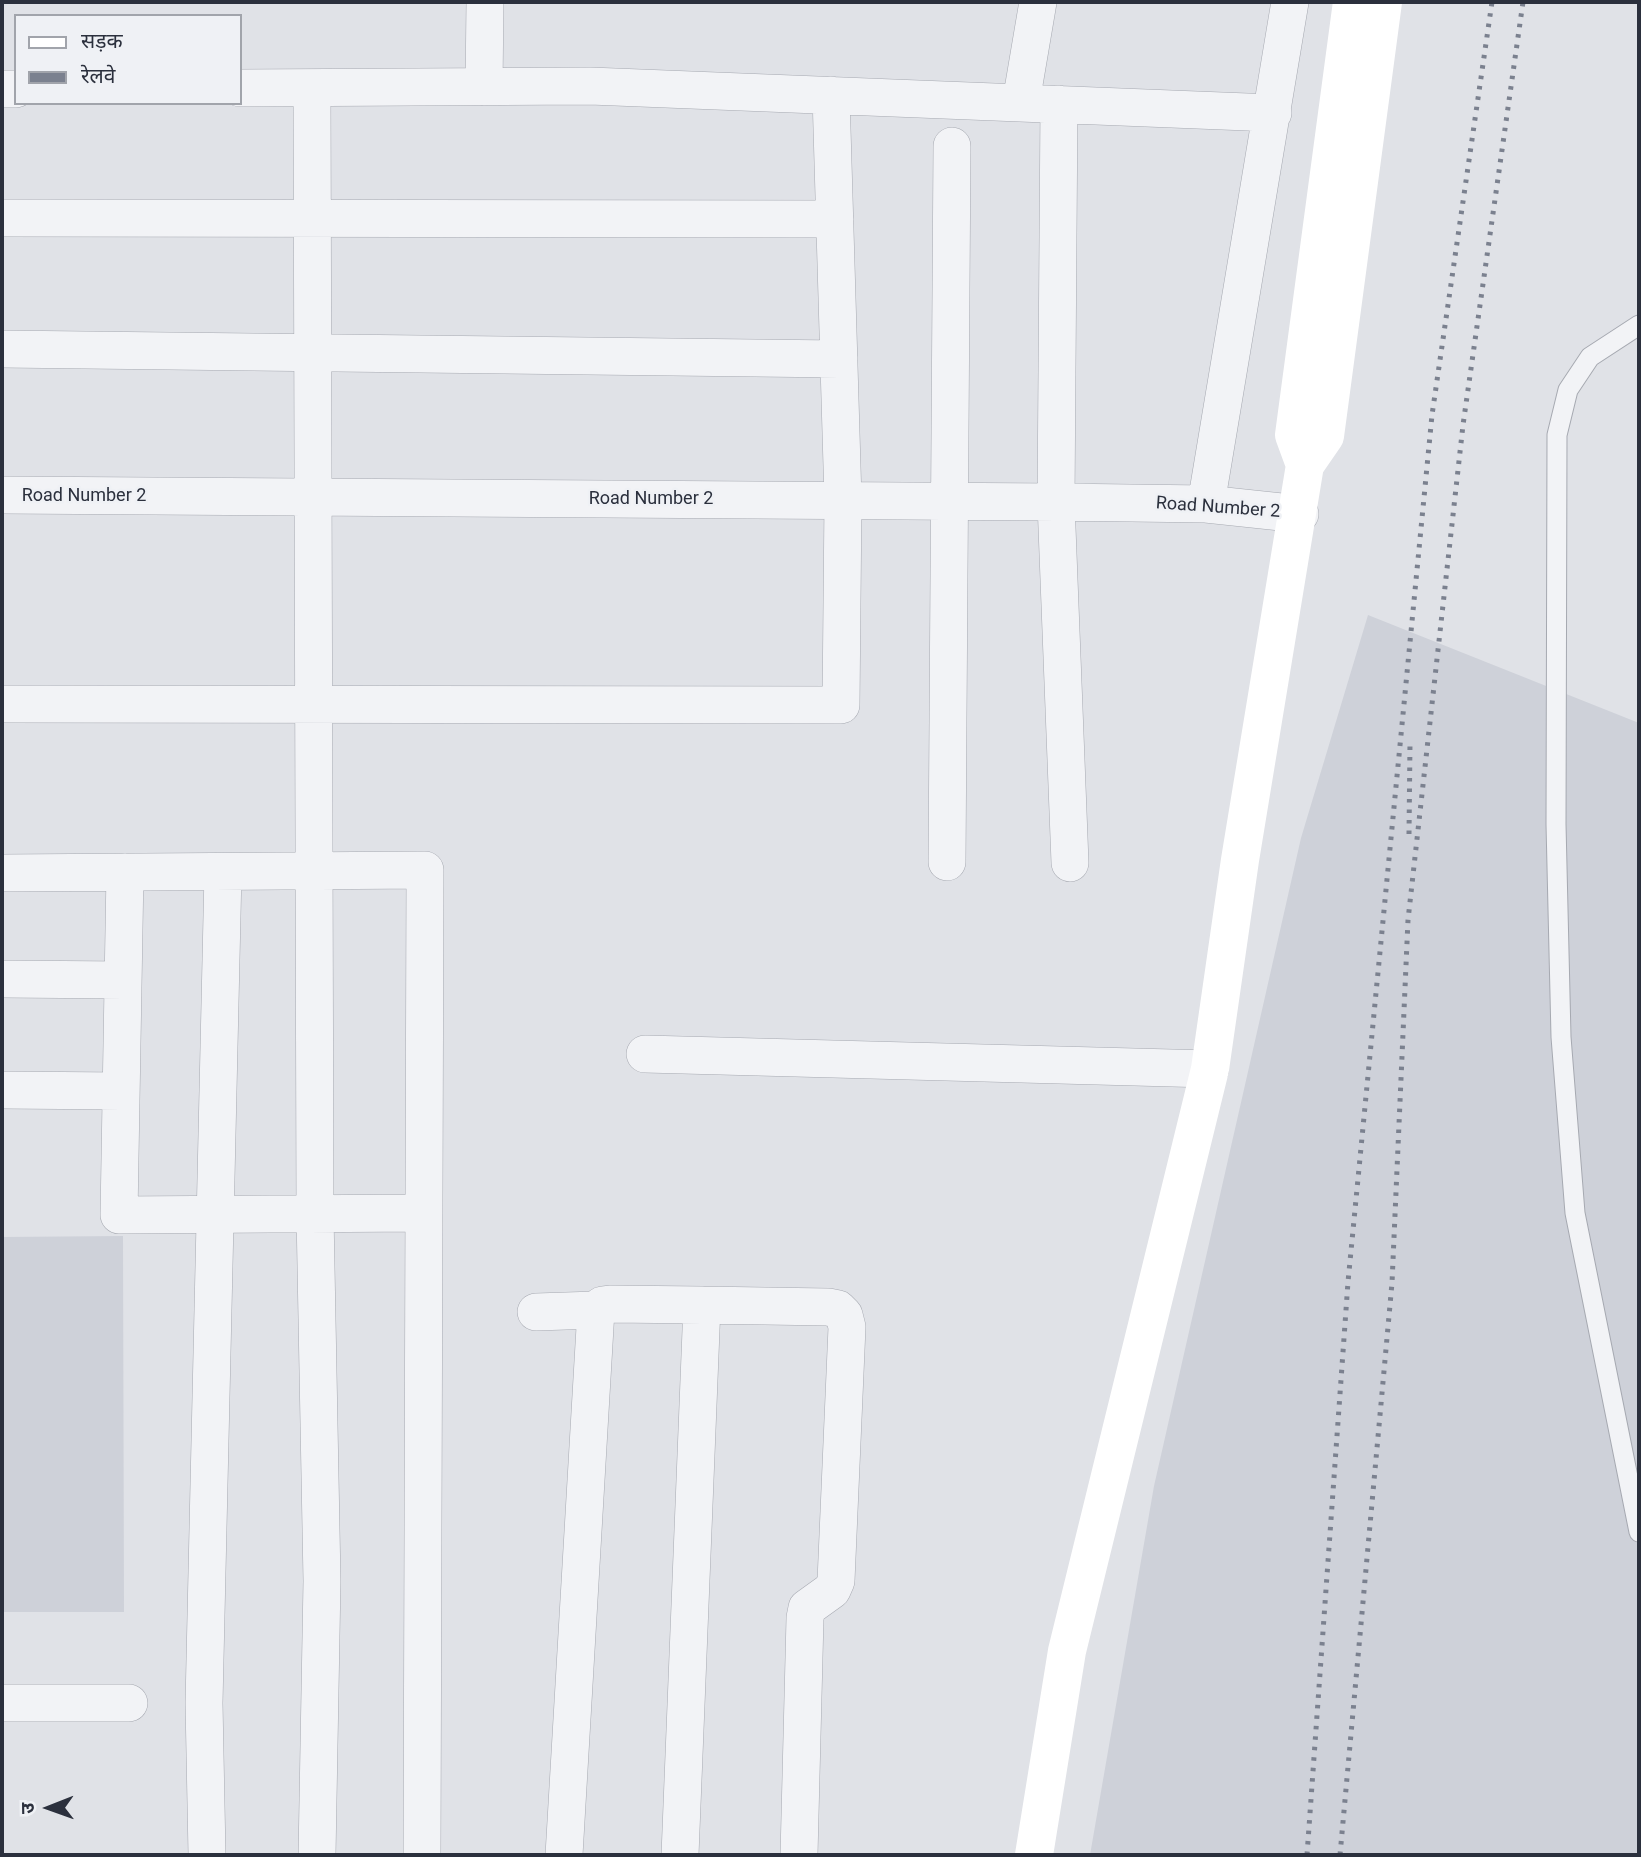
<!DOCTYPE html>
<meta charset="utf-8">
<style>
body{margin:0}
#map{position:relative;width:1641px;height:1857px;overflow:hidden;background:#e0e2e7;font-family:Roboto,"Noto Sans Devanagari",sans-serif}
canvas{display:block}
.frame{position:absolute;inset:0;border:4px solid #2b303d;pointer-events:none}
.legend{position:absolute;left:14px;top:14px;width:228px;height:91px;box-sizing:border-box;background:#eff1f5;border:2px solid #a1a4ab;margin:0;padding:9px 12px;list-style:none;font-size:21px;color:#2b303d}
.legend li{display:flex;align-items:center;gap:14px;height:35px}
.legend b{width:35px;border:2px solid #a1a4ab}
.north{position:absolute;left:14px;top:1773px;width:70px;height:70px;-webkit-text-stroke:5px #eff1f5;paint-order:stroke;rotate:269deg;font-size:19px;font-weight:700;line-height:28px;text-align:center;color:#2b303d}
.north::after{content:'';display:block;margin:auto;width:24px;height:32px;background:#2b303d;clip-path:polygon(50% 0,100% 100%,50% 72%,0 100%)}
</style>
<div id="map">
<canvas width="1641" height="1857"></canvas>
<div class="frame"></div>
<ul class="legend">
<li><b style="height:9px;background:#fff"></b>सड़क</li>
<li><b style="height:9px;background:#7b818f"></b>रेलवे</li>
</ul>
<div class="north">उ</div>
</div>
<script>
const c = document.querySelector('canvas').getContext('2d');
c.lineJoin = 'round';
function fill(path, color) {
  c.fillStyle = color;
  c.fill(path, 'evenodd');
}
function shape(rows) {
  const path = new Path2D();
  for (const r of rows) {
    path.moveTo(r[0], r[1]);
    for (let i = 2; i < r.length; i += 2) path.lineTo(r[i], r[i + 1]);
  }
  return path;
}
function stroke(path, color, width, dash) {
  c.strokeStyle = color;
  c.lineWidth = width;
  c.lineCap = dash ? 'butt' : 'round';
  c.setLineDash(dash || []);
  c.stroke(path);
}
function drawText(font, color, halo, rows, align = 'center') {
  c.font = font + ' Roboto,sans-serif';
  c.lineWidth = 5;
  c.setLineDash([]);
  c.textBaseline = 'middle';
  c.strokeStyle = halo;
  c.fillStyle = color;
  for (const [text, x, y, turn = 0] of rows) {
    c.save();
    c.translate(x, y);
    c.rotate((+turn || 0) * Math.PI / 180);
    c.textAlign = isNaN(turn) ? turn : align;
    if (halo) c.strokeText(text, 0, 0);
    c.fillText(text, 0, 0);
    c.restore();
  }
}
fill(shape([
 [1368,615,1639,723,1639,1855,1090,1855,1154,1486,1301,838],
 [123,1236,124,1612,2,1612,2,1237]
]), '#ced1d9');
const lane = shape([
 [1639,325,1590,357,1568,390,1557,435,1556,824,1561,1037,1575,1213,1639,1532]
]);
const street = shape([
 [484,87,485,2],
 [240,88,590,86,1273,113],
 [312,88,315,1214,322,1581,317,1855],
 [2,89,16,89],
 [1021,102,1038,2],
 [1059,104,1056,502,1070,863],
 [2,218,835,219],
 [2,349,839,359],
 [2,495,1056,502,1206,504,1300,514],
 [1206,504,1290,2],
 [2,704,841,705,843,500,831,95],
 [947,862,952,146],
 [125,872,119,1215,422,1213],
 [2,873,425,870,422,1855],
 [2,979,123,980],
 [645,1054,1210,1069],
 [2,1090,121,1091],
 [536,1312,596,1310,602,1305,610,1304,702,1305,828,1307,838,1309,844,1315,847,1327,836,1581,832,1590,807,1608,805,1618,799,1855],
 [2,1703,129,1703],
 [207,1855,204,1703,223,872],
 [564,1855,596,1310],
 [680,1855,702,1305]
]);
stroke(lane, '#a6a9b1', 21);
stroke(street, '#a6a9b1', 38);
stroke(lane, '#f2f3f6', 19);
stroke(street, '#f2f3f6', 37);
stroke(shape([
 [1305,465,1294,435,1352,2],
 [1034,1855,1067,1651,1210,1069,1240,860,1305,465,1325,436,1383,2]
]), '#fff', 38);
stroke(shape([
 [1409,834,1410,743],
 [1307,1855,1348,1282,1432,415,1492,2],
 [1340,1855,1392,1283,1408,920,1463,425,1523,2]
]), '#7b818f', 5, [3.5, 7]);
drawText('18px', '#2b303d', '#eff1f5', [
 ["Road Number 2",84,496],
 ["Road Number 2",651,499],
 ["Road Number 2",1218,508,4]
]);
</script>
